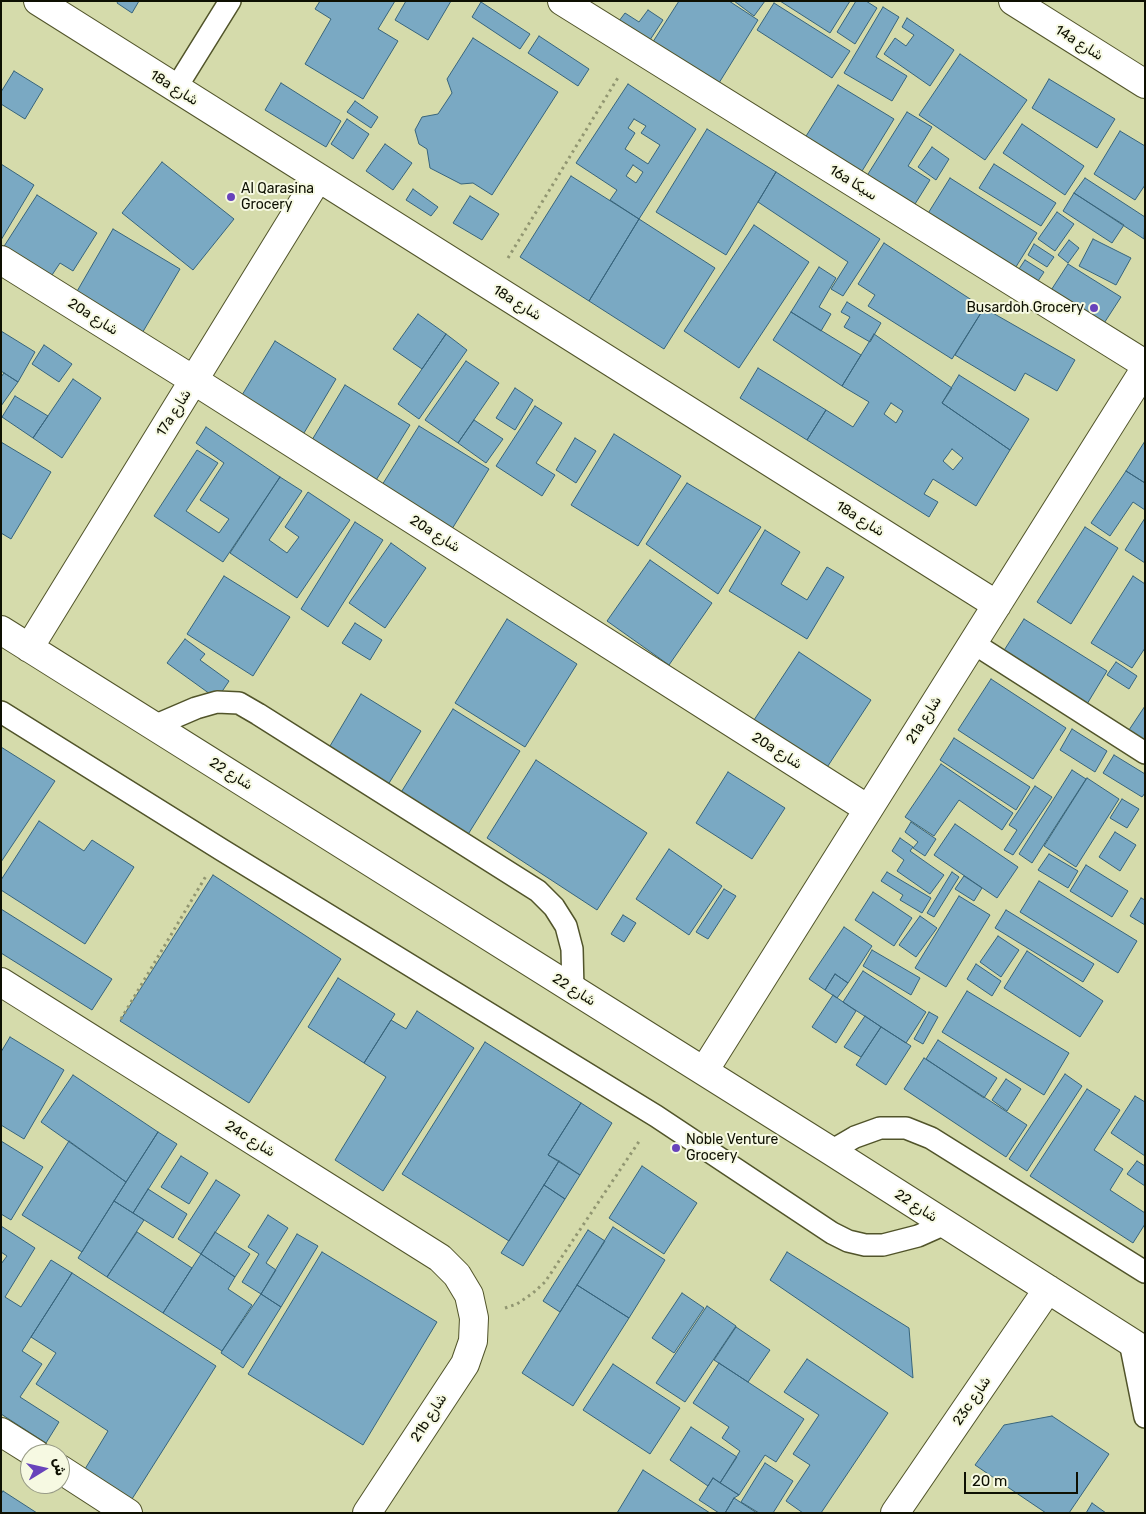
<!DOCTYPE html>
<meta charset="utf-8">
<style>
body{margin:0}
#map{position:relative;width:1146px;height:1514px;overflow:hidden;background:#d5dbab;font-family:Rubik,Vazirmatn,sans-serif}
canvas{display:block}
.frame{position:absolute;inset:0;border:2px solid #0e1002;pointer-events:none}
.north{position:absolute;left:20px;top:1444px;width:50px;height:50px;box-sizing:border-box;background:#f6f9e2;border:1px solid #999c88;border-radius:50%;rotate:81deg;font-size:14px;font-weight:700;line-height:20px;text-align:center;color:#0e1002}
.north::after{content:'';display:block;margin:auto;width:18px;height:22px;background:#6843bb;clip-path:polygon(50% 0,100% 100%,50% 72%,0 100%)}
.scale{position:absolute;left:964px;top:1472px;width:114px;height:22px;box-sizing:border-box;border:2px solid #0e1002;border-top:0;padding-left:6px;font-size:15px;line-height:18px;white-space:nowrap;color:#0e1002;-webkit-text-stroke:4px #f6f9e2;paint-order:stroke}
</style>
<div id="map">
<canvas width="1146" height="1514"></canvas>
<div class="frame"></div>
<div class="north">ش</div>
<div class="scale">20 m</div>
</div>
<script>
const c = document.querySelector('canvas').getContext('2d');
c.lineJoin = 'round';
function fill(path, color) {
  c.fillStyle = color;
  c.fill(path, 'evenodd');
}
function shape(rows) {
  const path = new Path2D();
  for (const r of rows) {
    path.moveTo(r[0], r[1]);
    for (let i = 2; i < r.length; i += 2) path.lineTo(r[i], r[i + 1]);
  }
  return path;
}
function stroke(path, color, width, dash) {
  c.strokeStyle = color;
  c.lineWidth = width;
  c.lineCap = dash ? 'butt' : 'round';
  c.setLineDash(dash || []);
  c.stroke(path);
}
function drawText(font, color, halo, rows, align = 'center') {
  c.font = font + ' Rubik,Vazirmatn,sans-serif';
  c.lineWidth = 4;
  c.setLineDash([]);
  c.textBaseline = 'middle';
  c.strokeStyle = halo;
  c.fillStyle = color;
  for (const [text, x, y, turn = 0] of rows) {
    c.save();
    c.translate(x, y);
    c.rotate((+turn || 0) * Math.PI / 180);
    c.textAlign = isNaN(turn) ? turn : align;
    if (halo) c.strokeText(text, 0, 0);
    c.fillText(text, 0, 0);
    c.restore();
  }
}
const building = shape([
 [118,1,139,1,132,13,117,3,118,1],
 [320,1,395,1,378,29,398,41,363,99,305,64,331,19,315,9,320,1],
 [406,1,451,1,428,40,395,20,406,1],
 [679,1,729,1,758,20,714,91,649,48,679,1],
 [734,1,765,1,754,16,734,1],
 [780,1,850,1,830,33,780,1],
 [856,1,866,1,877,8,855,44,837,32,856,1],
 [481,2,530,34,520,49,472,17,481,2],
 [774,3,850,51,832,78,757,30,774,3],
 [883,7,899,17,876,57,907,76,892,101,844,73,883,7],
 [648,10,663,20,646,46,616,25,625,13,639,22,648,10],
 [907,18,954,50,930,86,884,54,895,38,906,46,914,35,902,27,907,18],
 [539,36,589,69,578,86,528,53,539,36],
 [473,38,558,92,492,195,473,183,461,184,430,168,427,149,419,144,415,130,422,117,438,114,452,93,447,79,473,38],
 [960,54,1027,100,985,160,919,115,960,54],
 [14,71,43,89,25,119,1,104,1,92,14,71],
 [1049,79,1115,119,1097,148,1032,108,1049,79],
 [281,83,341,121,326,147,265,110,281,83],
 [628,84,696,129,639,219,610,200,617,190,576,163,628,84],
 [634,119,646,126,641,133,660,145,648,164,625,149,635,133,628,128,634,119],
 [633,165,643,172,636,183,626,176,633,165],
 [838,85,894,119,859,176,803,141,838,85],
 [355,101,378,117,371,128,347,112,355,101],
 [907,112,932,127,908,166,930,180,910,212,863,182,907,112],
 [347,119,369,134,353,159,331,144,347,119],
 [1022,124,1084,166,1065,195,1003,153,1022,124],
 [707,129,776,172,726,255,656,212,707,129],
 [1120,131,1145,146,1145,185,1135,200,1094,174,1120,131],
 [385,144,412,163,393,190,366,171,385,144],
 [932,147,949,159,936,180,918,167,932,147],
 [162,162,234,219,193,270,122,213,162,162],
 [1,164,34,185,1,240,1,164],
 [994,164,1056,203,1041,226,979,188,994,164],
 [776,172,880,239,843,296,831,289,848,262,758,202,776,172],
 [571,176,639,219,589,301,520,257,571,176],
 [950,178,1037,233,1014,270,927,215,950,178],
 [1085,178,1145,217,1144,239,1074,193,1085,178],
 [413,189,438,207,431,216,406,200,413,189],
 [1074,193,1124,225,1112,243,1063,211,1074,193],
 [37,195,97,233,73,271,60,263,46,284,1,251,37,195],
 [470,196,499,214,482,240,453,223,470,196],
 [1057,212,1074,224,1055,251,1038,239,1057,212],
 [639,219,715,268,664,349,589,301,639,219],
 [754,225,809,262,739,368,684,331,754,225],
 [113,229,180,269,138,340,72,300,113,229],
 [1093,239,1131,258,1116,285,1079,266,1093,239],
 [1069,240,1079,248,1068,263,1058,255,1069,240],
 [884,243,984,308,952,359,868,306,875,295,858,284,884,243],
 [1034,244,1054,257,1047,267,1028,255,1034,244],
 [1025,260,1044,272,1032,290,1013,278,1025,260],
 [1068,264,1121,297,1099,331,1046,298,1068,264],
 [819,267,836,278,819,307,831,314,821,331,791,312,819,267],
 [847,302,881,323,870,342,844,327,850,317,841,312,847,302],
 [984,308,1075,360,1057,391,1025,373,1015,391,955,355,984,308],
 [791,312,861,355,842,386,773,340,791,312],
 [418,314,446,334,422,369,393,349,418,314],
 [1,331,35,352,18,382,1,371,1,331],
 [446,334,467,350,419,419,398,404,446,334],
 [874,334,952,388,942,403,1010,450,976,506,933,479,924,494,938,502,929,517,807,440,826,410,853,427,869,402,842,386,874,334],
 [891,403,903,411,896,423,884,414,891,403],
 [952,449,963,458,953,470,943,461,952,449],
 [275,341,336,379,301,438,239,400,275,341],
 [44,345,72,364,59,382,32,364,44,345],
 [466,361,499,383,458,443,425,420,466,361],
 [758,368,826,410,807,440,740,398,758,368],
 [4,373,18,382,1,406,1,377,4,373],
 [959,375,1029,419,1010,450,942,403,959,375],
 [73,379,101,398,62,458,33,438,73,379],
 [345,385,410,425,373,485,309,445,345,385],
 [515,388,533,400,515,430,496,418,515,388],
 [15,396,48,416,33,438,2,417,15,396],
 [535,406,562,423,536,463,555,475,542,496,496,466,535,406],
 [474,420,503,439,486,463,458,443,474,420],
 [419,426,489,469,447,537,377,493,419,426],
 [206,427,280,477,223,562,154,516,197,450,218,463,186,511,219,533,229,519,200,500,224,463,196,443,206,427],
 [614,434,681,476,638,546,571,505,614,434],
 [575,438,596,451,576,483,556,470,575,438],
 [1145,441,1145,483,1126,471,1145,441],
 [1,442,51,472,11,539,1,533,1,442],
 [1126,471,1145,483,1145,510,1133,502,1110,536,1091,523,1126,471],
 [280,477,302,491,269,540,287,553,299,537,285,527,308,492,350,520,297,598,230,553,280,477],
 [687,483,761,527,718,594,646,544,687,483],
 [1145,518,1145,563,1125,550,1145,518],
 [355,522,383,540,328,627,301,609,355,522],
 [1085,527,1118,548,1071,624,1037,602,1085,527],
 [765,530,800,552,781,584,807,600,827,567,844,577,807,639,729,591,765,530],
 [391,543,426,568,385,628,349,603,391,543],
 [650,560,712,603,669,665,607,621,650,560],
 [224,576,290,617,253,676,187,634,224,576],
 [1133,576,1145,584,1145,648,1132,668,1091,643,1133,576],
 [507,619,577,664,525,747,455,703,507,619],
 [1024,619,1107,671,1087,704,1003,652,1024,619],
 [355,623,382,640,370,660,342,643,355,623],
 [185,639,205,654,200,660,229,681,217,699,167,663,185,639],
 [799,652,871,700,824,772,752,723,799,652],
 [1116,662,1137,676,1129,689,1107,675,1116,662],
 [991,679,1066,728,1033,779,958,730,991,679],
 [361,694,421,731,386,788,327,751,361,694],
 [1145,706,1145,749,1125,736,1145,706],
 [453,709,520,751,467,836,400,794,453,709],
 [1072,729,1107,751,1095,772,1060,750,1072,729],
 [954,738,1030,787,1016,810,940,760,954,738],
 [1,747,55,781,1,862,1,747],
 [1114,755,1145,774,1145,793,1142,797,1103,773,1114,755],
 [536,760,647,833,597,910,487,838,536,760],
 [941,764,1013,813,1002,830,959,800,934,836,905,817,941,764],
 [1072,770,1086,779,1032,863,1019,854,1072,770],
 [728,772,785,808,752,859,696,823,728,772],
 [1087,778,1119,799,1076,867,1044,846,1087,778],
 [1035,786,1052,797,1013,855,1004,850,1017,830,1009,825,1035,786],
 [1122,799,1139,809,1127,828,1110,818,1122,799],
 [39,821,84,851,92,840,134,867,85,944,1,890,1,880,39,821],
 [911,822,936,839,925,856,913,848,918,842,905,832,911,822],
 [955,824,1018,867,997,898,934,855,955,824],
 [1115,832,1136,845,1120,871,1099,857,1115,832],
 [900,838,913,847,910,851,944,875,930,894,897,871,904,860,892,851,900,838],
 [669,849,722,886,689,935,636,899,669,849],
 [1049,854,1078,871,1068,888,1038,870,1049,854],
 [1086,865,1128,891,1112,917,1070,891,1086,865],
 [887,872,931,898,922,913,900,900,903,895,881,881,887,872],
 [952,872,959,877,934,917,927,913,952,872],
 [213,875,341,959,249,1103,120,1021,213,875],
 [964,876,982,888,974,901,955,889,964,876],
 [1039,881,1137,941,1118,973,1020,912,1039,881],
 [724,889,736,896,708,939,696,932,724,889],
 [873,892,912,918,894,946,855,920,873,892],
 [959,896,990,915,946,987,915,968,959,896],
 [1141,898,1145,900,1145,925,1130,916,1141,898],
 [1,909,112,979,92,1010,1,953,1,909],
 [1006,910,1094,964,1083,982,995,928,1006,910],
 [623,915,636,923,624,942,611,934,623,915],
 [920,916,937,928,916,957,899,945,920,916],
 [844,927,872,946,848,983,835,974,825,990,809,979,844,927],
 [998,936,1019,950,1001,977,980,962,998,936],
 [872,950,920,978,911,995,863,966,872,950],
 [1027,951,1103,1001,1080,1037,1004,988,1027,951],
 [976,964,1001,981,992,996,967,979,976,964],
 [863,971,926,1012,906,1043,843,1002,863,971],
 [835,974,848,983,837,998,825,990,835,974],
 [338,978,395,1014,364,1063,308,1027,338,978],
 [967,991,1069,1053,1044,1095,942,1032,967,991],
 [833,995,856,1011,836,1043,812,1027,833,995],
 [417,1011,474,1048,383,1191,335,1160,386,1077,364,1063,391,1020,406,1029,417,1011],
 [929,1012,938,1017,923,1044,914,1039,929,1012],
 [865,1016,881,1027,861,1057,844,1047,865,1016],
 [881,1027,911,1046,886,1085,856,1065,881,1027],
 [10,1037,64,1070,24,1139,1,1125,1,1052,10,1037],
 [938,1040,997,1078,984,1098,926,1059,938,1040],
 [485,1042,581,1103,548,1155,559,1161,509,1241,402,1174,485,1042],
 [924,1058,1027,1125,1006,1157,904,1089,924,1058],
 [1065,1074,1082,1086,1027,1171,1009,1159,1065,1074],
 [73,1075,158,1132,126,1182,41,1122,73,1075],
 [1006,1079,1021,1089,1007,1111,992,1100,1006,1079],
 [1087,1089,1120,1110,1094,1150,1123,1169,1110,1190,1145,1213,1145,1224,1133,1243,1030,1176,1087,1089],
 [1135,1096,1145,1102,1145,1156,1111,1133,1135,1096],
 [581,1103,612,1123,580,1175,548,1155,581,1103],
 [158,1132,177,1144,133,1213,114,1201,158,1132],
 [1,1141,43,1167,11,1220,1,1214,1,1141],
 [69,1141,126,1182,82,1252,22,1215,69,1141],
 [181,1156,208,1173,189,1204,161,1187,181,1156],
 [559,1161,580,1175,565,1199,544,1185,559,1161],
 [1137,1161,1145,1166,1145,1186,1127,1174,1137,1161],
 [642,1166,697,1203,664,1254,609,1218,642,1166],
 [216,1180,240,1195,201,1254,178,1239,216,1180],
 [544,1185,565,1199,523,1266,501,1253,544,1185],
 [148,1189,187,1214,173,1238,133,1213,148,1189],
 [114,1201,144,1220,107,1277,78,1258,114,1201],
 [268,1215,288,1228,266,1263,276,1270,261,1294,242,1282,259,1254,248,1247,268,1215],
 [1,1226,35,1248,5,1297,21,1307,51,1260,72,1273,22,1351,42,1364,20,1397,59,1422,46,1443,1,1414,1,1264,7,1256,1,1252,1,1226],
 [613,1227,665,1260,629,1318,577,1285,613,1227],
 [588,1230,605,1241,560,1312,543,1301,588,1230],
 [137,1232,192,1268,163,1313,107,1277,137,1232],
 [215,1232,250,1254,235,1277,201,1254,215,1232],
 [297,1234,318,1246,281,1307,261,1294,297,1234],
 [322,1252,437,1322,363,1445,248,1374,322,1252],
 [787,1252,909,1328,913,1378,770,1280,787,1252],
 [201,1254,235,1277,228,1289,252,1305,222,1351,163,1313,201,1254],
 [72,1273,216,1366,132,1499,85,1469,108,1431,36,1384,56,1353,31,1337,72,1273],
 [577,1285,629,1318,573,1406,522,1373,577,1285],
 [682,1293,704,1308,674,1353,652,1338,682,1293],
 [261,1294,281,1307,243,1368,221,1353,222,1351,261,1294],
 [707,1306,736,1326,685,1402,656,1383,707,1306],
 [736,1327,770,1350,748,1382,714,1360,736,1327],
 [807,1359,888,1413,821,1513,803,1513,786,1501,810,1465,793,1454,819,1415,784,1392,807,1359],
 [719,1363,804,1419,776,1462,765,1455,739,1495,720,1483,740,1451,722,1438,729,1427,693,1403,719,1363],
 [613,1364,680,1408,650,1454,583,1410,613,1364],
 [1052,1416,1109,1454,1069,1513,1046,1513,975,1465,1004,1425,1052,1416],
 [691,1427,737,1457,720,1483,713,1478,708,1486,670,1460,691,1427],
 [765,1463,793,1481,773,1513,759,1513,741,1502,765,1463],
 [643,1470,710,1513,617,1513,643,1470],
 [713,1478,739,1495,734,1498,725,1513,719,1513,699,1500,713,1478],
 [3,1491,37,1513,1,1513,1,1494,3,1491],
 [734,1498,757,1513,725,1513,734,1498],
 [1092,1503,1106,1513,1086,1513,1092,1503]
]);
fill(building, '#7aa9c3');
stroke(building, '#37647c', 1);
const lane = shape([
 [176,88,230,1],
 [973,643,1145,753],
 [1,712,222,850,656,1116,832,1233,848,1241,865,1245,883,1245,918,1236,945,1224],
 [154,726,196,708,217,702,239,703,258,714,538,891,554,907,566,926,572,949,573,990],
 [831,1151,855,1137,880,1128,906,1128,931,1138,1145,1272],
 [1130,1342,1145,1417]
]);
const street = shape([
 [38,1,997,605],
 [562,1,1145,364],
 [1013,1,1145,84],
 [1,260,195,381,868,809],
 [1,630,831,1151,1145,1351],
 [29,648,318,178],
 [1,982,440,1258,457,1275,469,1295,474,1318,473,1341,465,1364,367,1513],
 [704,1071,1145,369],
 [1,1432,36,1454],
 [60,1469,128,1513],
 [895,1513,1048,1289]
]);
stroke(lane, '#51542a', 24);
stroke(street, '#51542a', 30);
stroke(shape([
 [508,258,619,76],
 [121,1019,206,876],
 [505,1308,517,1304,533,1293,545,1282,640,1140]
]), '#919671', 3, [2.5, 4]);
stroke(lane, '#fff', 21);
stroke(street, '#fff', 28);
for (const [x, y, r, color] of [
 [231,197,5,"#6843bb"],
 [1094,308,5,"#6843bb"],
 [676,1148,5,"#6843bb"]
]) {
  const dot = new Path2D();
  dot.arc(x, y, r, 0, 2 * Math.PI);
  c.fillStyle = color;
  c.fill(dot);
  stroke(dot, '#f6f9e2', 2);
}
drawText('14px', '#0e1002', '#f6f9e2', [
 ["14a شارع",1079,43,32],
 ["18a شارع",174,88,32],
 ["16a سيكا",853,183,32],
 ["18a شارع",517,303,32],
 ["20a شارع",93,317,32],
 ["17a شارع",174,413,-58],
 ["18a شارع",860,519,32],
 ["20a شارع",435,534,32],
 ["21a شارع",924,720,-58],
 ["20a شارع",777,751,32],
 ["شارع 22",231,774,32],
 ["شارع 22",574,990,32],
 ["24c شارع",250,1139,32],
 ["شارع 22",916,1206,33],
 ["23c شارع",972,1401,-56],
 ["21b شارع",429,1418,-57]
]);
drawText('14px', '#0e1002', '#f6f9e2', [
 ["Al Qarasina",241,189],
 ["Grocery",241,205],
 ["Busardoh Grocery",1084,308,"right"],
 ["Noble Venture",686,1140],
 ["Grocery",686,1156]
], 'left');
</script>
